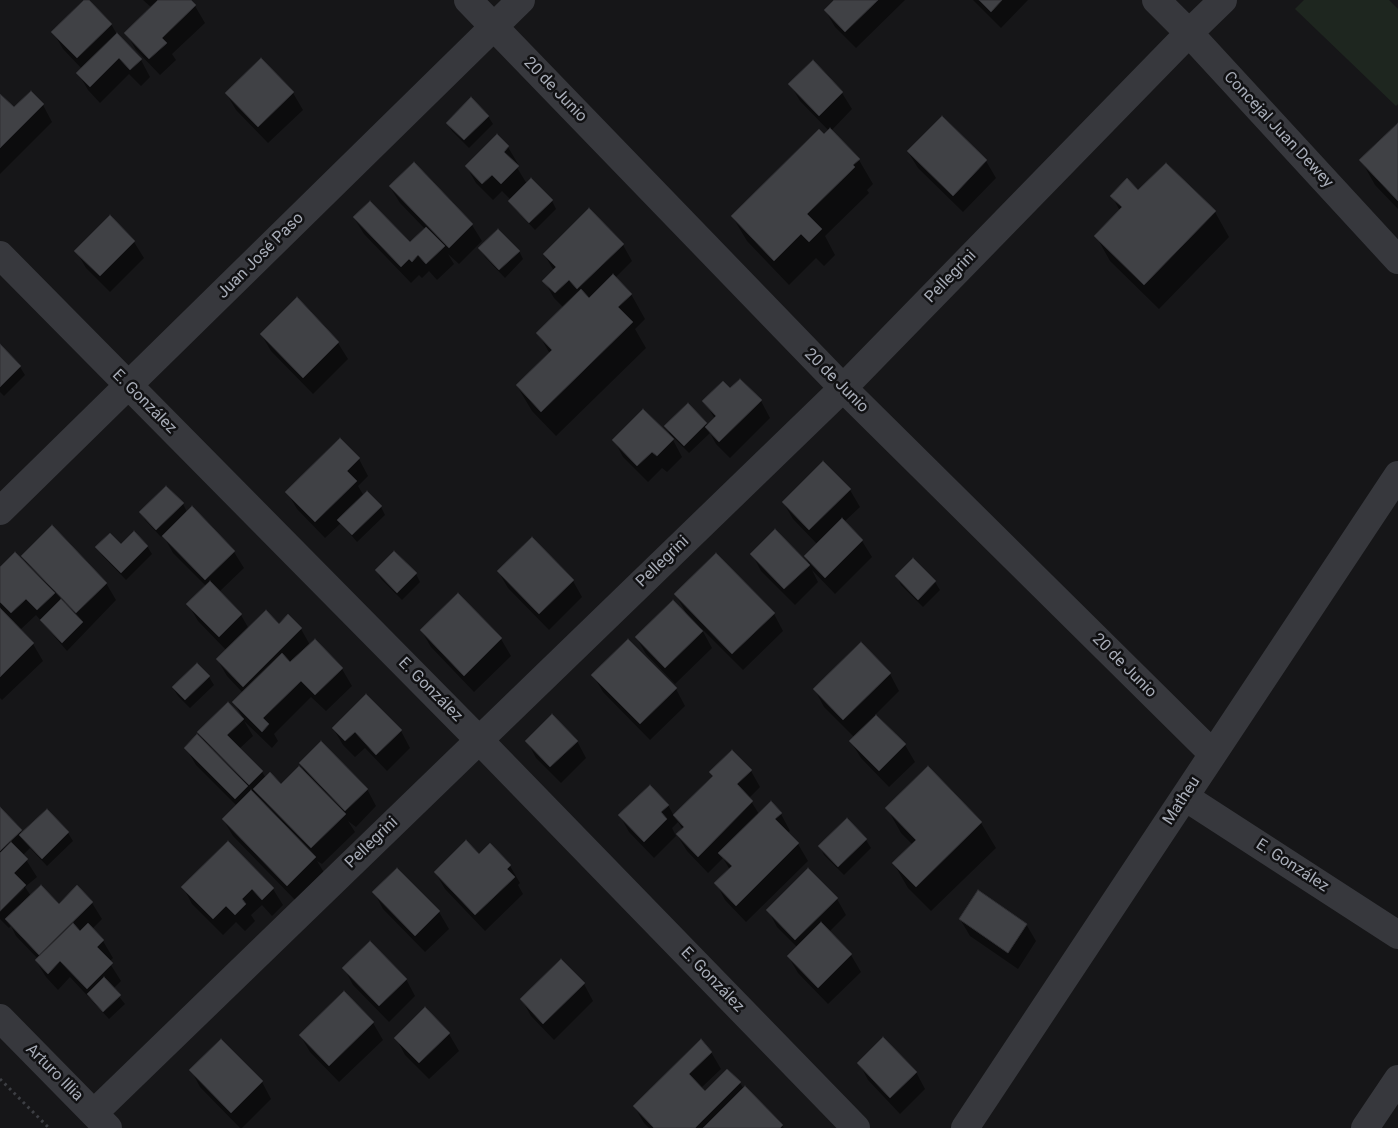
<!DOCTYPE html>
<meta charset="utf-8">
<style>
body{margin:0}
canvas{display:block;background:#161618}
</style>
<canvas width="1398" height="1128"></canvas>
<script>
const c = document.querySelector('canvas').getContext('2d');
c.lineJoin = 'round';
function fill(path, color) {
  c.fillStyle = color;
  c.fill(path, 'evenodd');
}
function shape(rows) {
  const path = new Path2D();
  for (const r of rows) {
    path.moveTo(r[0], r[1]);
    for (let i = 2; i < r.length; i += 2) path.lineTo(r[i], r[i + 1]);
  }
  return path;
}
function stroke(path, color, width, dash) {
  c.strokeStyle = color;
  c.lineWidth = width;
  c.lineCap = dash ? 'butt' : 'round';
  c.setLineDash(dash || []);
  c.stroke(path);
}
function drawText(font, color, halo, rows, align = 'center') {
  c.font = font + ' Roboto,sans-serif';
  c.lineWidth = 5;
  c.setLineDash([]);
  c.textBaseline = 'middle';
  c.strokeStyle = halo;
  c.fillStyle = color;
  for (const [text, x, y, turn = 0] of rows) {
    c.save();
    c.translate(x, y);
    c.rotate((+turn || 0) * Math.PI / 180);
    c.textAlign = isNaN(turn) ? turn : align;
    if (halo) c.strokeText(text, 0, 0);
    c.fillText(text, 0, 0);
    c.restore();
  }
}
fill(shape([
 [1304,0,1389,0,1398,9,1398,104,1396,106,1295,9]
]), '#1e261f');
fill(shape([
 [86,0,111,24,118,36,141,60,150,77,141,86,129,74,100,103,88,90,78,73,82,69,63,49,53,32],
 [143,0,190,0,195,6,205,23,172,54,176,60,160,75,136,50,126,33,152,8],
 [836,0,905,0,856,48,835,27,825,10],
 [973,0,1028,0,1001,28],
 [261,59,293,93,303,110,268,143,236,110,226,93],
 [813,62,842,93,852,109,831,131,859,160,873,184,867,190,869,193,825,236,835,255,824,266,816,258,789,285,747,241,732,216,829,131,800,101,790,84],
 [0,96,14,109,43,105,52,122,0,174],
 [488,116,493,124,469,148,452,131,447,123],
 [942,118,986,161,996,178,963,212,918,168,908,152],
 [1398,125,1398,209,1375,185,1361,160],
 [497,135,508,147,518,164,516,166,527,184,552,201,556,209,535,230,515,209,510,201,511,200,502,191,493,200,476,183,466,166],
 [390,187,472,225,482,241,459,264,448,254,454,264,437,280,429,271,422,278,419,275,411,283,364,234,354,218,410,244,425,229,400,203],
 [1138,192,1215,212,1229,237,1159,309,1110,261,1096,236,1120,211,1112,196],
 [134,242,144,258,110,292,86,268,76,251],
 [623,245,632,261,615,278,631,294,645,319,635,329,646,348,556,436,532,411,517,386,550,354,538,333,564,308,554,298,544,281,554,271,544,254],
 [480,249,519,251,523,259,505,278,485,257],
 [297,299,338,343,348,359,313,394,271,351,261,334],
 [0,346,20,367,25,375,4,396,0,392],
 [730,390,761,401,770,418,730,458,716,444,710,433,689,453,670,434,666,426,688,405,708,426,715,419,704,401],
 [614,440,673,440,682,457,667,472,662,468,648,482,623,457],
 [359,459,368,476,358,486,364,496,381,507,385,515,357,542,341,523,325,538,297,509,287,492],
 [850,490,860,507,844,522,862,541,872,557,835,594,812,570,818,582,795,605,761,571,752,554,775,531,811,568,805,556,817,544,793,519,783,502],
 [183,504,187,512,234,552,244,568,219,592,241,615,249,629,279,626,288,616,301,629,310,645,342,669,352,686,326,711,311,697,274,734,278,741,272,748,244,721,253,736,239,749,262,772,266,778,281,786,306,774,300,763,367,789,376,806,356,827,348,821,355,832,322,864,317,861,325,874,297,902,233,836,223,819,237,806,196,765,186,748,204,741,199,732,242,717,234,702,243,693,227,676,217,659,226,650,198,621,188,604,206,586,173,553,163,535,161,537,145,520,141,512],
 [147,546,152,554,126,580,102,555,97,547],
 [22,556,106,583,116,600,67,651,36,615,20,630,33,644,43,661,2,700,0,698,0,568,27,565],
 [913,560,935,582,940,590,923,607,901,585,897,577],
 [376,570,416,574,420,582,402,600,381,579],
 [498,571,573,581,582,597,549,630,508,588],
 [676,595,774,614,783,631,743,670,701,628,712,648,675,684,646,654,636,637,687,615],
 [421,630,501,639,511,656,474,692,431,647],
 [197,664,209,677,214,685,190,708,178,696,173,688],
 [890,674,899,691,875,715,905,745,915,762,889,787,861,758,851,742,855,738,824,707,815,690],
 [593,675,676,689,685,706,650,740,603,692],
 [333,728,401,731,410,748,387,771,365,748,355,757,343,745],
 [527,741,577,741,586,758,561,783,536,758],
 [928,768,981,823,996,848,931,911,908,888,894,864,913,845,901,833,887,808],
 [751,771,760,787,749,798,759,814,781,814,790,831,787,833,798,844,808,861,746,922,725,900,716,883,730,870,723,858,708,873,687,851,677,835,654,858,629,832,620,816,668,805,674,816],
 [678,822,683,830,676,836,672,828],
 [0,809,23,834,47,810,68,833,73,841,47,866,30,848,23,855,37,877,25,887,31,896,59,905,92,903,102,919,92,929,103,941,113,958,109,962,121,981,113,989,125,1004,109,1019,70,977,58,990,46,977,36,961,38,959,16,936,11,926,9,928,0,919,0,912,24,889,24,885,0,909],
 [847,820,866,840,871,848,844,875,824,855,820,847],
 [479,855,510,866,520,883,518,885,523,894,485,931,445,889,435,872],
 [397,869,439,912,449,929,425,952,383,909,374,892],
 [183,887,273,889,283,905,272,916,262,905,251,915,255,921,245,931,236,922,223,935,192,904],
 [837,899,846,915,829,932,851,955,861,972,828,1004,798,973,788,956,797,947,777,927,768,910],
 [960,919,1026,924,1036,941,1018,969,970,936],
 [344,968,406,979,415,996,389,1022,353,985],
 [584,984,593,1001,554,1040,531,1016,522,1000],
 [344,993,373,1023,383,1040,339,1082,310,1052,300,1035],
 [449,1034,459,1051,429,1079,405,1055,396,1038],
 [711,1052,721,1069,701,1088,705,1092,727,1070,740,1083,744,1089,745,1088,784,1128,649,1128,644,1123,634,1106],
 [859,1063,916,1072,925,1089,900,1114,868,1080],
 [191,1070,262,1082,271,1099,242,1128,240,1128,200,1087]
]), '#0007');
const building = shape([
 [84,0,89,0,112,24,77,58,51,32,84,0],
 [158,0,191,0,196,5,162,38,167,43,149,59,124,33,158,0],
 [834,0,878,0,845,32,824,10,834,0],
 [979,0,1002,0,991,12,979,0],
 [117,33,142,59,130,70,119,58,90,87,76,73,117,33],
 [261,58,294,92,258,127,225,93,261,58],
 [813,60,843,92,819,116,788,84,813,60],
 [31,91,44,104,0,148,0,94,14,107,31,91],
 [471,97,489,116,464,140,446,123,471,97],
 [942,116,987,160,953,196,907,151,942,116],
 [1398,123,1398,201,1359,160,1398,123],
 [830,128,860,159,853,165,855,167,807,214,822,229,809,242,801,234,774,261,731,216,819,129,824,134,830,128],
 [497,134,509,146,504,152,519,166,501,184,492,175,482,184,465,166,497,134],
 [414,162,473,224,449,248,389,186,414,162],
 [1166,163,1216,211,1144,285,1094,236,1122,207,1110,196,1127,178,1138,190,1166,163],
 [531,178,553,200,529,223,508,201,531,178],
 [370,201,410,242,426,227,445,246,426,264,418,255,412,262,409,259,401,267,353,217,370,201],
 [589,208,624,244,577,289,569,280,555,293,542,281,556,267,543,254,589,208],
 [110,215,135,241,100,276,74,251,110,215],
 [498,229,520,251,499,270,478,248,498,229],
 [613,274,632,294,618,307,633,322,541,412,516,385,552,350,536,333,581,289,589,298,613,274],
 [297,297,339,342,303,378,260,334,297,297],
 [0,344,21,366,0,387,0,344],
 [740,379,762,400,719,442,705,427,716,416,702,401,723,381,730,388,740,379],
 [688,403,707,423,684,446,664,426,688,403],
 [643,409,674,439,657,456,652,452,637,466,612,440,643,409],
 [340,438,360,458,347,471,357,481,315,522,285,492,340,438],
 [823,461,851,489,809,530,782,502,823,461],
 [166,486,184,503,156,530,139,512,166,486],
 [367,491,382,506,352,535,337,520,367,491],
 [192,506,235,551,205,580,162,536,192,506],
 [842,518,863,540,825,578,804,556,842,518],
 [52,525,107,583,76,613,21,556,52,525],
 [775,529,810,565,784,589,750,554,775,529],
 [134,531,148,546,121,573,95,547,110,533,121,544,134,531],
 [532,537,574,580,539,614,497,571,532,537],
 [394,551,417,573,397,593,375,570,394,551],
 [15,552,55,593,37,610,26,599,11,613,0,602,0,567,15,552],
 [716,553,775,613,732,654,674,594,716,553],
 [913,558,936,581,918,600,895,576,913,558],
 [210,581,242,614,219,637,186,604,210,581],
 [458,593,502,638,464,676,420,630,458,593],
 [61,599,83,622,62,643,40,620,61,599],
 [673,600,703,631,665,668,635,637,673,600],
 [0,608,34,643,0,677,0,608],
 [266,610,279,624,288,614,302,628,243,687,216,659,266,610],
 [315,639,343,668,315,695,301,681,263,718,269,724,262,732,232,702,282,653,290,662,315,639],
 [628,639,677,688,640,724,591,675,628,639],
 [861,642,891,673,843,720,813,689,861,642],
 [197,663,210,676,185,700,172,687,197,663],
 [366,694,402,730,376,755,355,732,345,741,332,728,366,694],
 [228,702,244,719,227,735,263,771,249,785,197,732,228,702],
 [552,714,578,741,550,767,525,741,552,714],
 [876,715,906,744,879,771,849,741,876,715],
 [197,734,248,786,235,799,184,748,197,734],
 [321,741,368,789,345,811,299,763,321,741],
 [732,750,752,770,737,784,753,801,698,857,676,834,684,827,673,815,713,776,709,772,732,750],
 [299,766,346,814,311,848,253,789,270,772,281,784,299,766],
 [928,766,982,822,916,887,892,863,916,840,885,808,928,766],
 [650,785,669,805,661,812,667,819,644,842,618,815,650,785],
 [251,790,316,857,287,886,222,819,251,790],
 [771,801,782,813,775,819,799,843,736,906,714,883,732,866,718,853,771,801],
 [0,807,22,830,0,851,0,807],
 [47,809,69,832,42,859,19,835,47,809],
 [847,818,867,839,838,867,818,846,847,818],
 [466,840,479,854,490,843,511,865,507,869,515,877,475,915,434,872,466,840],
 [228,841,274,888,262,900,252,889,242,899,246,904,235,915,226,906,213,919,181,887,228,841],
 [11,842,28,859,14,873,26,885,0,911,0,853,11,842],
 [397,868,440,911,415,936,372,892,397,868],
 [808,868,838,898,795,940,766,910,808,868],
 [41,885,59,904,77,885,93,902,39,955,5,919,41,885],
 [978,890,1027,924,1008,953,959,919,978,890],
 [821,922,852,954,818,988,787,956,821,922],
 [73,923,80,931,88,923,104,940,97,947,113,963,87,989,60,961,48,974,35,960,73,923],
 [370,941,407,979,379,1006,342,968,370,941],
 [561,959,585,983,543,1024,520,999,561,959],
 [104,977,121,995,103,1012,87,994,104,977],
 [344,991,374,1022,329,1066,299,1035,344,991],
 [425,1007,450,1033,419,1063,394,1038,425,1007],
 [883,1037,917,1072,890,1098,857,1063,883,1037],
 [221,1039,263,1081,231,1113,189,1070,221,1039],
 [701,1039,712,1052,689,1074,705,1091,727,1069,741,1082,695,1128,654,1128,633,1106,701,1039],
 [745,1086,783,1125,780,1128,703,1128,745,1086]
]);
fill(building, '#404145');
stroke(building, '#303034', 1);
stroke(shape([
 [0,1079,49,1128]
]), '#3d3f44', 3, [2.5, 4]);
stroke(shape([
 [468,0,843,388,1213,754],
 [1156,0,1189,33,1398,260],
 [0,255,479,740,856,1128],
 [0,511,521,0],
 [1185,797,1398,935],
 [0,1018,108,1128],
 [94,1113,843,388,1189,33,1223,0],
 [965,1128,1398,475],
 [1365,1128,1398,1079]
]), '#37383d', 28);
drawText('16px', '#a8adb8', '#111113', [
 ["20 de Junio",555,90,46],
 ["Concejal Juan Dewey",1278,130,47],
 ["Juan José Paso",261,256,-45],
 ["Pellegrini",951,277,-46],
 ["20 de Junio",836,381,45],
 ["E. González",144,402,45],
 ["Pellegrini",663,562,-44],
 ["20 de Junio",1124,666,45],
 ["E. González",430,690,45],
 ["Matheu",1182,801,-57],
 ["Pellegrini",372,843,-44],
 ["E. González",1292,866,33],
 ["E. González",712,980,46],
 ["Arturo Illia",54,1073,45]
]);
</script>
